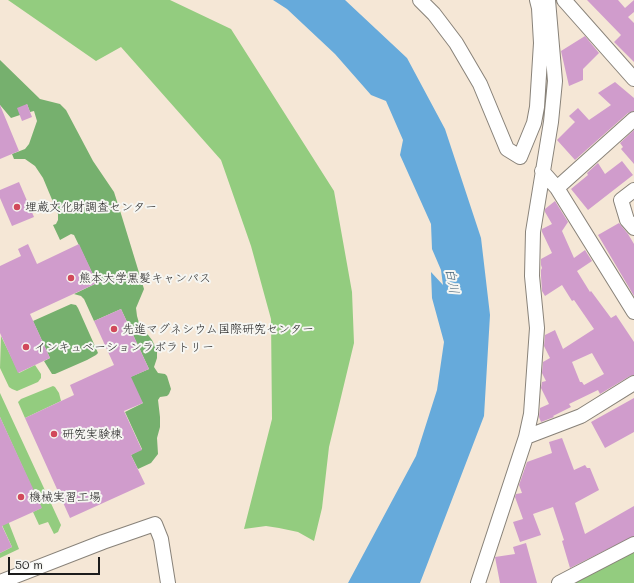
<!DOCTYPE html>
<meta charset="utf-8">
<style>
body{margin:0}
#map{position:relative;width:634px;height:583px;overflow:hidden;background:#f5e7d6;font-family:Mali,sans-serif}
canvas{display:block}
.scale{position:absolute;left:8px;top:557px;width:92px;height:18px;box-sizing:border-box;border:2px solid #1c1c1c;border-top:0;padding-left:5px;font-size:12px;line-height:14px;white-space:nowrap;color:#1c1c1c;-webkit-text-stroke:3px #f6f6f2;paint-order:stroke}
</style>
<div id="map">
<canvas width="634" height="583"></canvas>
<div class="scale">50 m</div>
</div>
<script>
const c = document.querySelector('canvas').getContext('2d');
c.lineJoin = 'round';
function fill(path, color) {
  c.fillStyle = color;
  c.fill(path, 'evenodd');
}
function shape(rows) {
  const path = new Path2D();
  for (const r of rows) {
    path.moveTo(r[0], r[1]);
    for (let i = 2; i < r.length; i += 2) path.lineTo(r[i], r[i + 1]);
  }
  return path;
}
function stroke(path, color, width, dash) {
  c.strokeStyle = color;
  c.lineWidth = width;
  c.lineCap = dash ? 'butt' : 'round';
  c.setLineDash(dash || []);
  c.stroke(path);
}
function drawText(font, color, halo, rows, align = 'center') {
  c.font = font + ' Mali,"Klee One",sans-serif';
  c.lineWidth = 4;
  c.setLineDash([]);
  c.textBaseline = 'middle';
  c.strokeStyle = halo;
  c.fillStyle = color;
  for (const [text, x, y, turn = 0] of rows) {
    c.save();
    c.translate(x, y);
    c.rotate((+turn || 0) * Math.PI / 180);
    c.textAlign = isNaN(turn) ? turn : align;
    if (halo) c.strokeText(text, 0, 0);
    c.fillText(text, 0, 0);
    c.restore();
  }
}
fill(shape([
 [8,0,170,0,231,29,334,191,352,292,354,343,329,447,322,508,314,541,298,532,279,528,266,526,244,529,272,419,271,319,251,246,221,160,121,47,96,61],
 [1,336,19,373,35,365,41,374,41,378,38,382,17,391,12,389,9,387,0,368],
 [53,386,55,387,59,393,61,401,25,418,18,402,21,399],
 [0,393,61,525,58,532,54,534,48,522,39,525,33,512,41,508,0,417],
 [3,508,19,549,0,558,0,553,12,547,1,523],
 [634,544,634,583,559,583]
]), '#93cc7f');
fill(shape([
 [0,60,40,99,60,104,66,110,93,161,114,192,122,217,144,289,136,308,137,316,139,323,152,340,157,350,157,358,154,367,158,373,165,374,167,376,171,389,169,394,167,396,160,397,158,400,160,417,160,427,157,438,158,454,151,463,138,469,131,455,142,449,125,412,143,403,121,381,149,369,121,309,94,321,84,299,81,296,74,294,97,283,74,235,71,234,60,240,53,225,56,224,58,220,58,214,43,178,35,166,25,159,14,159,12,154,25,149,29,144,37,121,34,111,30,112,27,104,20,115,11,118,0,105],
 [71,304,76,305,78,308,98,353,96,355,87,360,55,374,52,374,44,361,50,358,33,321]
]), '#76b06e');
fill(shape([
 [273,0,345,0,407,58,445,129,481,238,490,315,484,416,420,583,348,583,416,456,437,390,444,342,432,298,431,272,443,285,441,270,432,249,431,224,400,155,403,140,386,101,371,95,335,54,287,9]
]), '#66aadb');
fill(shape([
 [587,0,618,0,625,8,634,0,634,12,628,17,634,23,634,62,614,42,621,35],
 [585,36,599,53,583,69,583,80,569,86,561,51],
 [615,82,634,98,634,111,628,113,575,160,557,140,575,122,569,116,578,108,589,120,611,105,598,93],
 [27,104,32,117,22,121,17,108],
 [0,105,19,151,0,159],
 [634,130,634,164,621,149,623,147,620,143],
 [622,161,633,175,588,210,571,189,588,175,587,173,598,163,605,174],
 [19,182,34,217,12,226,0,198,0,190],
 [555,201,568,222,562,231,574,258,585,250,592,261,577,271,590,292,591,291,611,318,616,315,634,342,634,375,630,376,600,394,598,390,569,404,571,407,553,416,554,417,541,422,539,417,540,408,549,404,541,388,542,382,546,381,542,373,543,362,550,358,544,346,545,335,555,330,563,349,594,329,574,300,572,301,562,285,545,296,542,291,541,276,541,270,542,268,541,265,541,259,552,253,542,232,542,229,552,224,545,212,545,209],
 [592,353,604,374,584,385,582,382,580,382,572,362],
 [619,223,628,234,634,244,634,296,598,235],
 [28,244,37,264,79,244,97,283,30,314,50,358,18,373,0,333,0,266,21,256,18,249],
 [121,309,149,369,131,377,143,403,124,411,142,450,131,455,145,484,70,518,25,418,74,395,70,385,114,365,94,321],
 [634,398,634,432,605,448,591,422],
 [0,417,42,508,2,526,12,547,0,553],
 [562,438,574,470,585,465,587,468,590,468,599,490,575,503,585,534,634,506,634,536,570,568,562,541,564,540,553,507,533,514,541,535,520,542,513,522,523,519,515,497,516,494,522,493,519,485,527,462,552,453,549,442],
 [526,543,537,583,500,583,495,557,515,554,513,547]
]), '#d09ccc');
const street = shape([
 [420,0,434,14,456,43,480,84,507,149,520,157,534,123,537,107,541,43,539,8,537,0],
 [564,0,634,79],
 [542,171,557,188,634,312],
 [557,188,634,119],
 [634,190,621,200,627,220,634,228],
 [526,437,581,416,634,383],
 [0,582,103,542,155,524,161,539,168,583],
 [478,583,526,437,531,414,537,328,532,276,533,232,551,122,555,81,548,0],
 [559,583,634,544]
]);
stroke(street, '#888279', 16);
stroke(street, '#fff', 14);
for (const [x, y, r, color] of [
 [17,207,4,"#d1495b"],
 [71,278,4,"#d1495b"],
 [114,329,4,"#d1495b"],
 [26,347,4,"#d1495b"],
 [54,434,4,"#d1495b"],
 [21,497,4,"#d1495b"]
]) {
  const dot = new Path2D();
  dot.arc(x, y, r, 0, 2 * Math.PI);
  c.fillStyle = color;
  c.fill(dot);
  stroke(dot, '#f6f6f2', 1.5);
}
drawText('12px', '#1c1c1c', '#f6f6f2', [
 ["埋蔵文化財調査センター",25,207],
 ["熊本大学黒髪キャンパス",79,278],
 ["先進マグネシウム国際研究センター",122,329],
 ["インキュベーションラボラトリー",34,347],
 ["研究実験棟",62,434],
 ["機械実習工場",29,497]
], 'left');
drawText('italic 13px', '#3d5c72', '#f6f6f2', [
 ["白川",452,281,80]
]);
</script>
